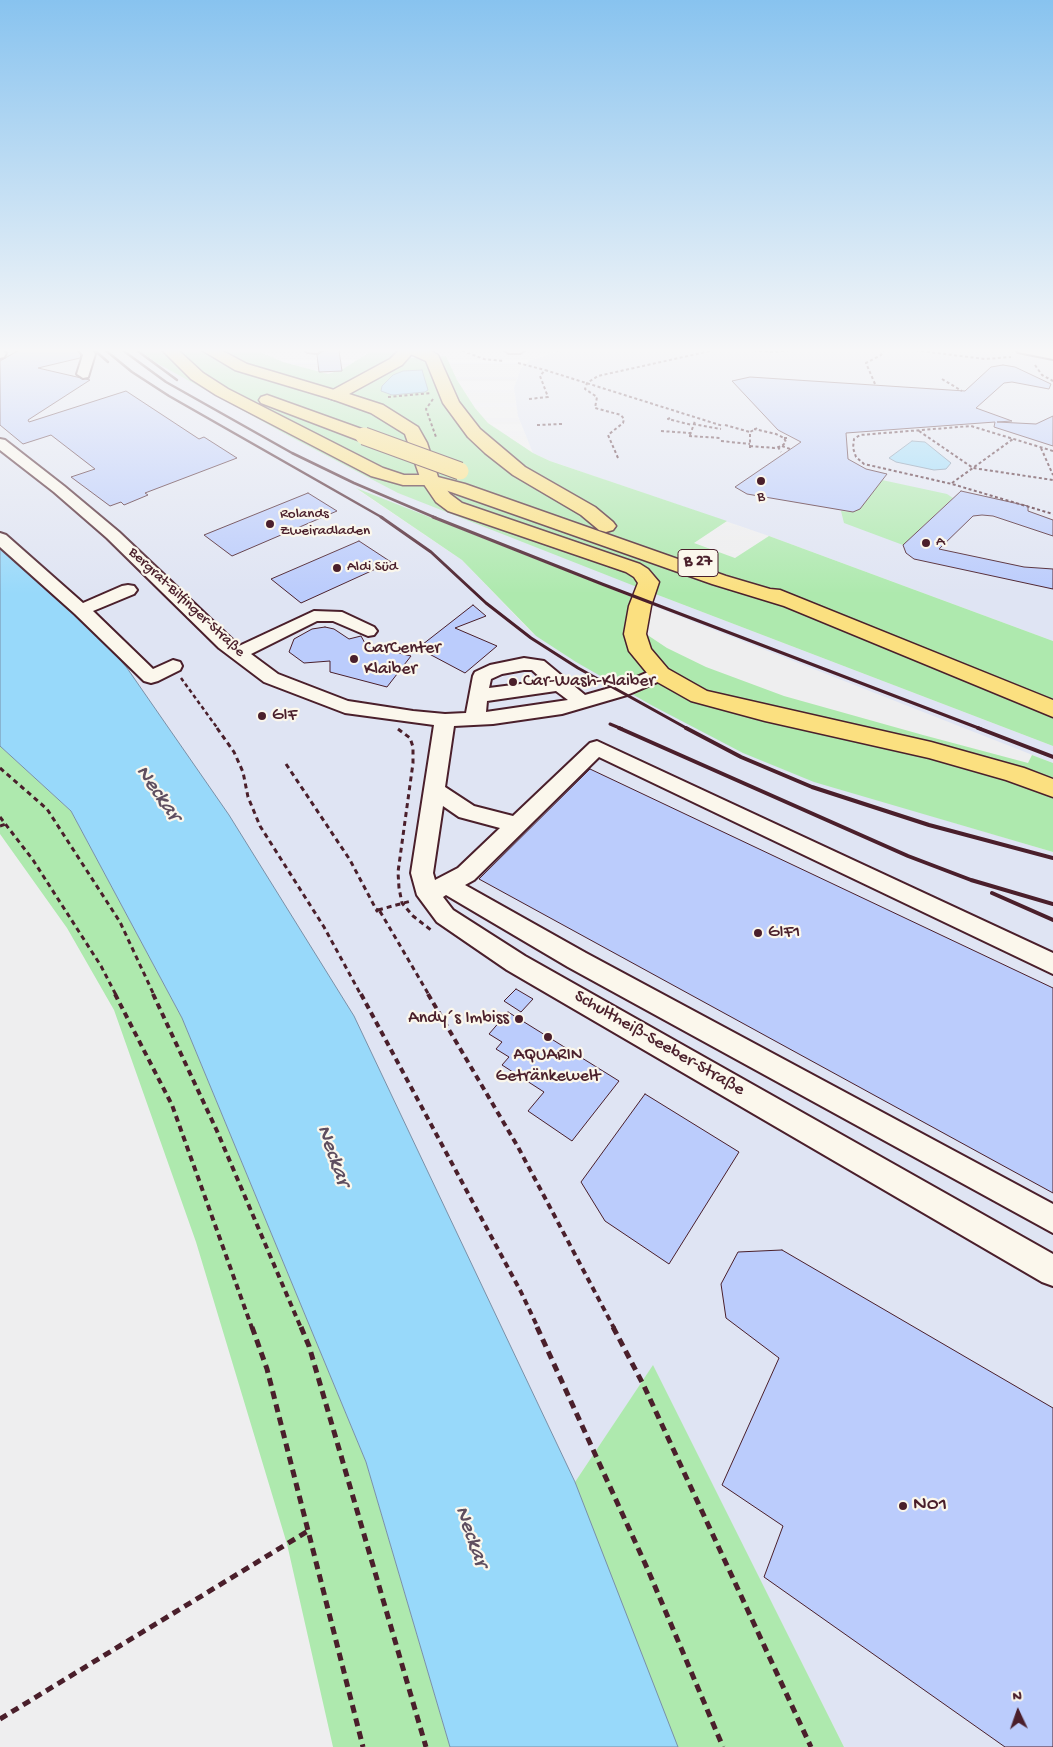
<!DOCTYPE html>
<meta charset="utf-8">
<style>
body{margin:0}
#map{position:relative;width:1053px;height:1747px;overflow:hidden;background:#eeeeef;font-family:"Gochi Hand",sans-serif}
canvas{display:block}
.north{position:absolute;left:993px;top:1687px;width:50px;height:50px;-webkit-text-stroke:4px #fbf7ec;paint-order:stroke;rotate:357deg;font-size:14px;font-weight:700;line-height:20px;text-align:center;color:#4a1f2b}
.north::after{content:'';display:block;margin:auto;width:18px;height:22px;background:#4a1f2b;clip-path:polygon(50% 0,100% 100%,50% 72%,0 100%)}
</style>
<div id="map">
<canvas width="1053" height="1747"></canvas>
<div class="north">N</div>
</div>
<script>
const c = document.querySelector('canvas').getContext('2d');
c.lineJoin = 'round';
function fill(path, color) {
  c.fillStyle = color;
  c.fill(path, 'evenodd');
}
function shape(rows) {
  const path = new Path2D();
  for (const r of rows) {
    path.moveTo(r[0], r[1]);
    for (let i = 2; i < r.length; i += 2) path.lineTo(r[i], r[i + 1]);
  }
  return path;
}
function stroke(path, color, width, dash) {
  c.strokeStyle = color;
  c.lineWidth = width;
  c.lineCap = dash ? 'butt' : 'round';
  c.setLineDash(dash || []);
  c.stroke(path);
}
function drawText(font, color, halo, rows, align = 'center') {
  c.font = font + ' "Gochi Hand",sans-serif';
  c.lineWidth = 4.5;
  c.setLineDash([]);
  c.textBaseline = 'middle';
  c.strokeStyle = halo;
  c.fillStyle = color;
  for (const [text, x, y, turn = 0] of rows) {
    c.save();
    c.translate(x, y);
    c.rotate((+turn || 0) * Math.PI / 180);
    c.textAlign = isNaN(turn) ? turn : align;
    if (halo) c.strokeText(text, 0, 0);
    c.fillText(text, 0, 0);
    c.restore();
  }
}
fill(shape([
 [0,349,138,349,155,362,637,587,1053,746,1053,763,358,490,462,560,532,633,576,662,925,814,1053,852,1053,1747,844,1747,653,1366,575,1482,354,1016,229,815,127,668,98,634,0,545],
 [565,349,995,349,1053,359,1053,641,769,536,550,461,533,453,518,416,514,388,521,368,531,360]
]), '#dfe4f3');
fill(shape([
 [138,349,254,349,283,362,328,374,343,369,367,354,372,349,400,349,396,354,413,358,446,356,457,380,475,408,488,423,533,453,550,461,727,521,694,543,735,558,769,536,1053,641,1053,746,637,587,398,493,289,436,155,362],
 [882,480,947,494,953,498,903,545,844,523,841,511,853,512],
 [356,488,644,602,646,634,667,648,706,667,784,696,923,735,1028,763,1032,755,1053,763,1053,852,814,782,743,753,653,706,576,662,536,636,462,560],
 [0,746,71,811,182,1018,366,1462,450,1747,333,1747,287,1544,196,1242,114,1010,67,928,0,834],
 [653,1365,844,1747,670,1747,575,1482]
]), '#aee9ae');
const water = shape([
 [422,370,428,390,425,392,392,395,381,391,382,386,393,375,403,371,422,370],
 [912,441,925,442,951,463,946,469,934,470,896,462,889,458,912,441],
 [0,545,98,634,127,668,229,815,354,1016,575,1482,678,1747,450,1747,366,1462,182,1018,71,811,0,746,0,545]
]);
fill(water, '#98d9fa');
stroke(water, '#798fa7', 1);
const building = shape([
 [21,349,76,349,81,355,80,358,38,368,90,380,28,420,29,422,126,391,199,439,204,437,237,458,145,493,148,495,124,505,121,502,110,506,71,477,95,469,51,435,23,444,0,425,0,361,21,349],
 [339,350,342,371,319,372,317,355,323,351,339,350],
 [1003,365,1015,367,1051,384,1049,389,1012,382,1004,383,976,408,1012,421,997,422,1036,424,1053,416,1053,446,994,427,995,422,846,433,848,459,866,469,887,474,860,509,853,512,747,494,735,487,801,442,778,430,732,381,750,377,965,391,991,367,1003,365],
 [961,491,1028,506,1028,511,1053,520,1053,536,993,516,982,515,973,516,939,549,1024,567,1053,569,1053,589,914,559,906,553,903,545,961,491],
 [308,493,337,511,232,556,204,535,308,493],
 [359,541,391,562,301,603,271,579,359,541],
 [473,605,486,616,455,628,497,646,465,673,418,648,473,605],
 [325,627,334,629,349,639,361,636,366,645,411,656,387,687,330,672,330,661,304,663,289,652,294,639,312,629,325,627],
 [590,769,1053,988,1053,1193,479,879,590,769],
 [516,989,533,999,521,1012,504,1001,516,989],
 [508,1012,619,1081,572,1141,528,1111,544,1092,502,1065,509,1057,496,1049,502,1042,489,1034,508,1012],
 [645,1094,739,1152,669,1264,605,1221,581,1182,645,1094],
 [782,1250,1053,1408,1053,1747,1005,1747,764,1577,783,1526,722,1485,779,1358,726,1318,721,1284,738,1252,782,1250]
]);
fill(building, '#bbccfc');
stroke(building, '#4a1f2b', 1);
const minor = shape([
 [0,349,6,353,4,357,0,358,0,349],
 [78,349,91,349,95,354,88,377,83,378,77,374,83,355,78,349],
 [305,349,323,349,317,353,307,352,305,349],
 [503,349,526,349,520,353,509,353,503,349],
 [1016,349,1053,351,1053,359,1018,352,1016,349],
 [0,439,5,440,64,486,119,532,239,646,314,611,342,612,374,627,377,631,374,635,368,636,333,621,317,621,251,654,278,674,348,701,413,711,445,714,466,713,473,676,475,672,490,665,524,658,544,661,585,695,613,687,653,670,660,668,667,670,669,674,667,678,627,695,562,714,493,724,454,726,445,787,474,806,513,816,590,743,597,741,1053,953,1053,974,599,757,474,880,465,885,586,953,1053,1204,1053,1233,568,967,446,895,443,897,453,910,525,956,1053,1254,1053,1286,1042,1282,507,970,437,922,417,895,411,873,434,725,345,713,264,682,219,648,107,538,54,492,0,450,0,439],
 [524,670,532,670,544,681,489,688,491,679,502,674,524,670],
 [556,691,568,700,486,712,487,701,556,691],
 [443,806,459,817,500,828,458,868,435,880,433,873,443,806],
 [0,533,6,535,83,603,122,586,128,585,134,586,137,590,134,594,93,611,153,669,173,660,180,662,182,666,180,670,158,681,151,683,144,681,75,614,0,547,0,533]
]);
const major = shape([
 [400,349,416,349,402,365,349,394,383,405,418,427,427,443,439,480,450,494,462,503,640,564,648,569,659,582,651,606,646,634,651,649,668,669,707,691,931,742,1024,768,1053,779,1053,797,1006,780,929,758,765,721,691,701,652,679,629,651,624,634,629,606,638,583,634,577,626,572,448,511,436,502,421,480,405,434,371,413,329,398,327,395,329,392,390,359,400,349]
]);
const highway = shape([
 [161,349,177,349,203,373,228,389,383,468,404,475,430,475,465,484,726,576,770,589,780,590,1053,700,1053,717,784,606,712,584,451,492,429,485,403,485,371,476,216,395,191,379,161,349],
 [200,349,219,349,247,364,341,392,343,395,341,398,335,400,235,370,200,349],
 [404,349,428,349,438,355,459,402,480,429,525,467,595,507,613,522,616,526,613,530,606,532,599,530,581,515,513,475,485,453,468,437,443,403,426,361,406,352,404,349],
 [267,395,370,432,373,436,370,440,364,441,358,440,261,403,259,400,261,397,267,395]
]);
stroke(minor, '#4a1f2b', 4);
stroke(major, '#4a1f2b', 3);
stroke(highway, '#4a1f2b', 3);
stroke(shape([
 [457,349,484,359,504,361],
 [737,349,773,352,801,349],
 [905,349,985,359,1011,357],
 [518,363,545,370],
 [1035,365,1042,375,1053,381],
 [942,379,962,391],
 [875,384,866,363,881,355,885,349],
 [388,397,431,393],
 [433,399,426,409,436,437],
 [529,399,548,397,540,376,545,370,723,426],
 [670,418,668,419,692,425],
 [693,424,721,429],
 [537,425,562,424],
 [725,425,750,432],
 [661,431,690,433],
 [919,431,973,468,1053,480],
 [690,435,695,421],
 [689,436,721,438],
 [784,438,789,438],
 [721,441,750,444],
 [750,446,774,448,782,446,786,442,784,438,776,434,754,429],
 [782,446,790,449],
 [778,447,781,452],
 [750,448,750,432,757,428],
 [1041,448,1053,475],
 [1053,451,971,426,860,435,854,439,853,448,856,457,864,464,952,484,1053,514],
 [618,458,608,435,623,423,624,419,621,415,595,408,597,397,585,389,587,383,598,376,719,349],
 [952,483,1013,439]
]), '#4a1f2b', 2, [3, 2.5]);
stroke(shape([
 [181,678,218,729]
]), '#4a1f2b', 2.5, [4, 3]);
stroke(shape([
 [217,728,234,752,243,772,248,797,260,826,324,927,361,995],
 [398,729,410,738,413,747,413,763,398,872,399,888,402,903,413,916,431,930],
 [286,764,350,860,377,911,378,908,429,995],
 [0,768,47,809,120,922,154,995],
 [0,817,33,860,101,966,116,995],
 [0,826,6,824],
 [378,910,411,901]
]), '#4a1f2b', 3, [5, 4]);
stroke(shape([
 [115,994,172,1105,252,1328],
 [153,994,217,1131,301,1328],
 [361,994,521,1292,538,1328],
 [428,994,518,1147,614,1328]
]), '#4a1f2b', 4, [6, 4.5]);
stroke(shape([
 [252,1327,267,1369,363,1747],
 [301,1327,309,1346,426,1747],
 [537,1327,648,1570,723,1747],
 [613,1327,644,1386,811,1747],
 [0,1719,308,1531]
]), '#4a1f2b', 5, [8, 5.5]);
fill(minor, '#fbf7ec');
fill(major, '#fbe080');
fill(highway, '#fbe080');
stroke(shape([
 [93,349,108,362],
 [104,349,132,372,169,396,383,518],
 [121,349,166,382,292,453,354,483,436,518],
 [135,349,177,380]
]), '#4a1f2b', 2.5);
stroke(shape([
 [381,517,431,552,486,603,531,638,578,668,688,729],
 [433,517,602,584,981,729],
 [610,724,622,729]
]), '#4a1f2b', 3);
stroke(shape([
 [619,728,908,856,971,880,1053,904],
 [686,728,741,757,812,787,929,825,1053,858],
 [978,728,1053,757],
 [992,893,1053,920]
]), '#4a1f2b', 4);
const highwayBridge = shape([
 [364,436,460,471]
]);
stroke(highwayBridge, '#4a1f2b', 19, []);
stroke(highwayBridge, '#fbe080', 17);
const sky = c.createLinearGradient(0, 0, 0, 594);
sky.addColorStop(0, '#88c3ef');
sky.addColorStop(0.59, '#f7f7f8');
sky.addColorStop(1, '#f7f7f800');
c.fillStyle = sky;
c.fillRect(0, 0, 1053, 594);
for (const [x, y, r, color] of [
 [761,481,5,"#4a1f2b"],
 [270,524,5,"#4a1f2b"],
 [926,543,5,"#4a1f2b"],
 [337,568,5,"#4a1f2b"],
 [354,659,5,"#4a1f2b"],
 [513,682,5,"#4a1f2b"],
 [262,716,5,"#4a1f2b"],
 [758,933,5,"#4a1f2b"],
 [519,1019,5,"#4a1f2b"],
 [548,1037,5,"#4a1f2b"],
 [903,1506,5,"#4a1f2b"]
]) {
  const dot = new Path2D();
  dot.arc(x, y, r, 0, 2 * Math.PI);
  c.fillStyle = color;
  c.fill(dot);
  stroke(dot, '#fbf7ec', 2);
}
drawText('15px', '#4a1f2b', '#fbf7ec', [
 ["B",761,498,"center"],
 ["Rolands",280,515],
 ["Zweiradladen",280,532],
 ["A",936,543],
 ["Aldi Süd",347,568]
], 'left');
drawText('15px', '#4a1f2b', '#fbf7ec', [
 ["Bergrat-Bilfinger-Straße",186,603,43]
]);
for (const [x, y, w] of [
 [698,563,40]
]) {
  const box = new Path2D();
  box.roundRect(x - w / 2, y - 13.5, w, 27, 4);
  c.fillStyle = '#fbf7ec';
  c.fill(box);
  stroke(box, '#4a1f2b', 1);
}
drawText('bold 16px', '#4a1f2b', null, [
 ["B 27",698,563]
]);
drawText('18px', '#4a1f2b', '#fbf7ec', [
 ["CarCenter",364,649],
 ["Klaiber",364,670],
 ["Car-Wash-Klaiber",523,682],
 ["GIF",272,716],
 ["GIF1",768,933],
 ["Andy´s Imbiss",509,1019,"right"],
 ["AQUARIN",548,1056,"center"],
 ["Getränkewelt",548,1077,"center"]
], 'left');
drawText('18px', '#4a1f2b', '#fbf7ec', [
 ["Schultheiß-Seeber-Straße",659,1044,30]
]);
drawText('21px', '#4a1f2b', '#fbf7ec', [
 ["N01",913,1506]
], 'left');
drawText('italic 22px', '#5e4e5f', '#fbf7ec', [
 ["Neckar",157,794,55],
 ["Neckar",332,1156,70],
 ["Neckar",470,1537,70]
]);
</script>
